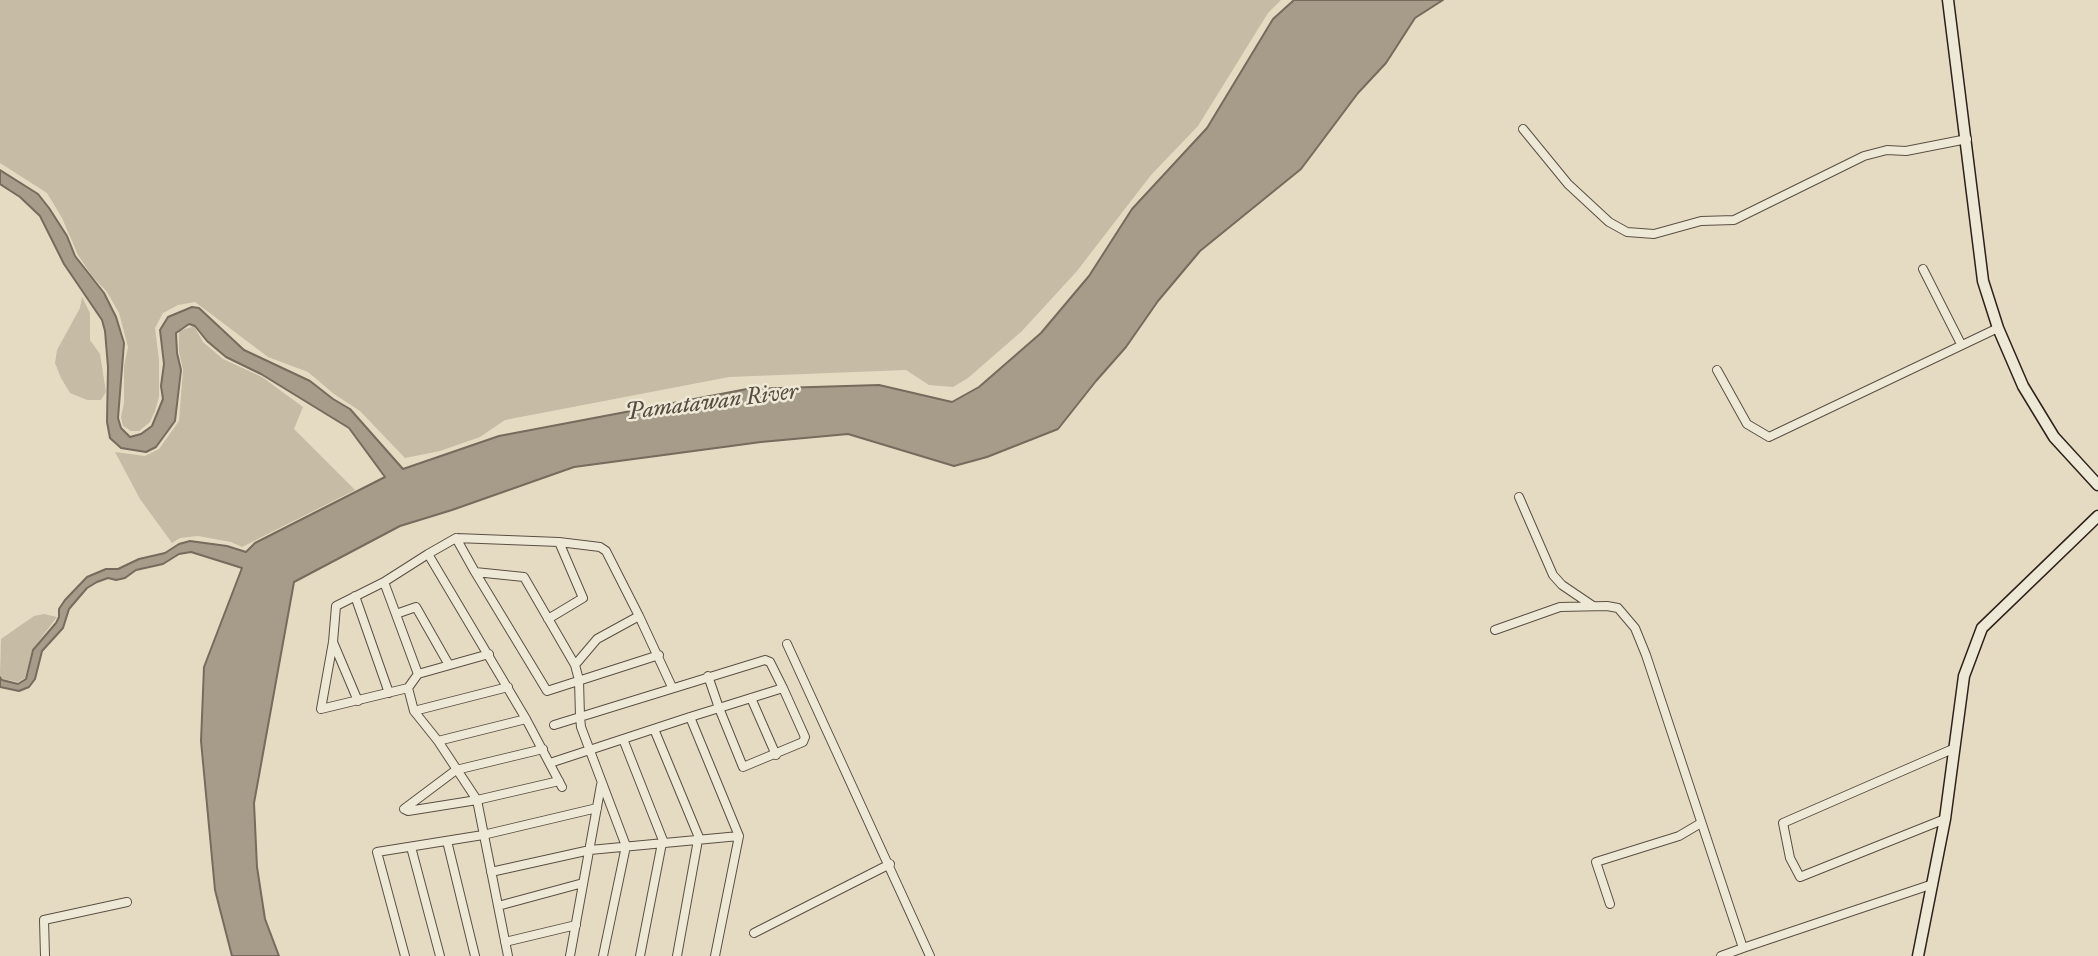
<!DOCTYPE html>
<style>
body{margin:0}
canvas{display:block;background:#e5dbc2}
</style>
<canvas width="2098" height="956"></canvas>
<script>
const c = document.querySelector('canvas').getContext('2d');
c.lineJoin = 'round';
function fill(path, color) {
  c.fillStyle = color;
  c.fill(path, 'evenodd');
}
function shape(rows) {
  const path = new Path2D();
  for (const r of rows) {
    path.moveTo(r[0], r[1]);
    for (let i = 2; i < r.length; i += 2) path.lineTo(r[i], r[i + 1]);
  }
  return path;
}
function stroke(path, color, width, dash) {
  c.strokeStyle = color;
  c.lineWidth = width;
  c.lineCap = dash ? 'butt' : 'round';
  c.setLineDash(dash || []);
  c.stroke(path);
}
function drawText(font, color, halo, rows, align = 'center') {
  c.font = font + ' "IM FELL Great Primer",serif';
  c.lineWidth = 5;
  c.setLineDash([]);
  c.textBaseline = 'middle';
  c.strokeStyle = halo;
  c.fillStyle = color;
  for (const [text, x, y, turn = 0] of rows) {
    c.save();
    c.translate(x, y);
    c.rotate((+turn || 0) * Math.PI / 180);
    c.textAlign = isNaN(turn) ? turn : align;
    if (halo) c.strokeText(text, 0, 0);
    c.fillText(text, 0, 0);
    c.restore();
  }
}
fill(shape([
 [0,0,1281,0,1268,13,1198,126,1151,175,1077,271,1022,331,968,378,953,387,929,385,906,370,729,377,505,420,480,437,440,451,405,458,360,411,334,394,308,372,268,357,195,302,178,305,163,313,155,328,159,360,159,397,155,411,150,422,139,431,131,431,123,426,121,417,124,403,124,366,128,347,119,313,107,292,92,276,78,255,62,218,47,193,0,163],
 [82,297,90,313,90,340,100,354,106,392,101,400,87,400,70,393,61,378,55,363,57,350,80,308],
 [194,326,203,342,223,359,262,377,303,407,294,429,355,490,242,547,231,542,198,536,180,538,172,543,140,499,115,452,145,456,159,449,179,421,183,370,179,352,179,331],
 [44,614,57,617,32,650,25,678,18,682,3,679,0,675,1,639,34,616]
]), '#c6bba5');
const water = shape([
 [1294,0,1443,0,1415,18,1386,63,1358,93,1301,169,1200,251,1158,301,1126,347,1096,381,1058,429,987,457,954,466,848,434,761,442,574,467,452,510,400,526,294,582,254,803,257,867,265,919,279,956,232,956,215,890,201,741,204,667,242,568,191,552,179,554,163,564,136,570,125,578,116,580,108,578,97,582,87,588,69,609,63,628,42,651,35,679,29,687,19,691,0,687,0,677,2,680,18,684,26,679,33,650,56,623,59,617,59,609,65,600,87,577,106,569,118,569,139,559,165,553,179,544,190,541,227,546,246,552,255,543,385,477,349,428,261,374,226,357,207,341,195,326,189,324,176,333,177,353,181,370,175,421,156,447,146,452,121,448,110,438,107,422,108,367,105,331,102,320,64,264,40,216,20,197,0,184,0,170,38,194,49,208,67,236,75,256,104,293,116,317,124,343,118,418,121,428,130,437,141,434,152,426,163,399,161,386,164,364,160,330,168,317,192,307,199,308,244,350,310,381,333,399,350,409,403,469,499,436,747,389,879,385,952,402,979,387,1041,333,1089,276,1132,209,1207,128,1273,19,1294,0]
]);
fill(water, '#a69c89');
stroke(water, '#766b5c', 2);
const street = shape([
 [1523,129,1568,184,1609,222,1627,232,1654,234,1701,221,1734,220,1864,156,1887,150,1906,151,1967,139],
 [1923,269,1961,344],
 [1717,370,1747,424,1769,437,1998,328],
 [1519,497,1553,575,1562,585,1593,606],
 [456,538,428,554,526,719,562,787],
 [559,542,600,547,606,551,639,616],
 [475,572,456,538,559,542,583,598,548,619],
 [384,582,418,674],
 [355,596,389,693],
 [396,614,416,607,449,665],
 [1495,630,1560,607,1607,606,1618,608,1635,628,1646,655,1743,948,1933,884],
 [333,642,358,701],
 [787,644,930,956],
 [489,654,418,674,408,688,414,711,438,741,477,800,508,956],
 [575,665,524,577,475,572,547,691,659,655],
 [672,687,639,616,597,639,575,665,579,680,580,717,765,660,770,662,783,688],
 [408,688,321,709,333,642,336,606,384,582,428,554],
 [751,698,776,755],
 [414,711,508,687],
 [690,717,739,836],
 [554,725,580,717,581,727,626,846,603,956],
 [654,729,700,840],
 [623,739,664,843],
 [438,741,526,719],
 [543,749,456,770,404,809,408,811,477,800,559,781],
 [550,763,690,717,719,708,783,688,805,737,803,742,743,767,719,708,708,676],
 [1945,819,1800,877,1790,858,1783,823,1955,748],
 [447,841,475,956],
 [411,847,440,956],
 [491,872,590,850,739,836,715,956],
 [1610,904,1596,862,1679,836,1701,823],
 [498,906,583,883],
 [754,933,890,864],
 [505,942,576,925],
 [45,956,44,920,127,902],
 [405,956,377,852,483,835,597,808],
 [570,956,601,785],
 [640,956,662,843],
 [677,956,698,840],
 [1721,956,1743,948]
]);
const secondary = shape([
 [1948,0,1983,281,1998,328,2023,386,2054,437,2098,485],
 [1918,956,1945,819,1964,676,1982,628,2098,516]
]);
stroke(street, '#5b5043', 10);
stroke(secondary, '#2d2119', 13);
stroke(street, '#eee8d7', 8);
stroke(secondary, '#eee8d7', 10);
drawText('italic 23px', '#574c40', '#eee8d7', [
 ["Pamatawan River",712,403,-7]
]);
</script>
